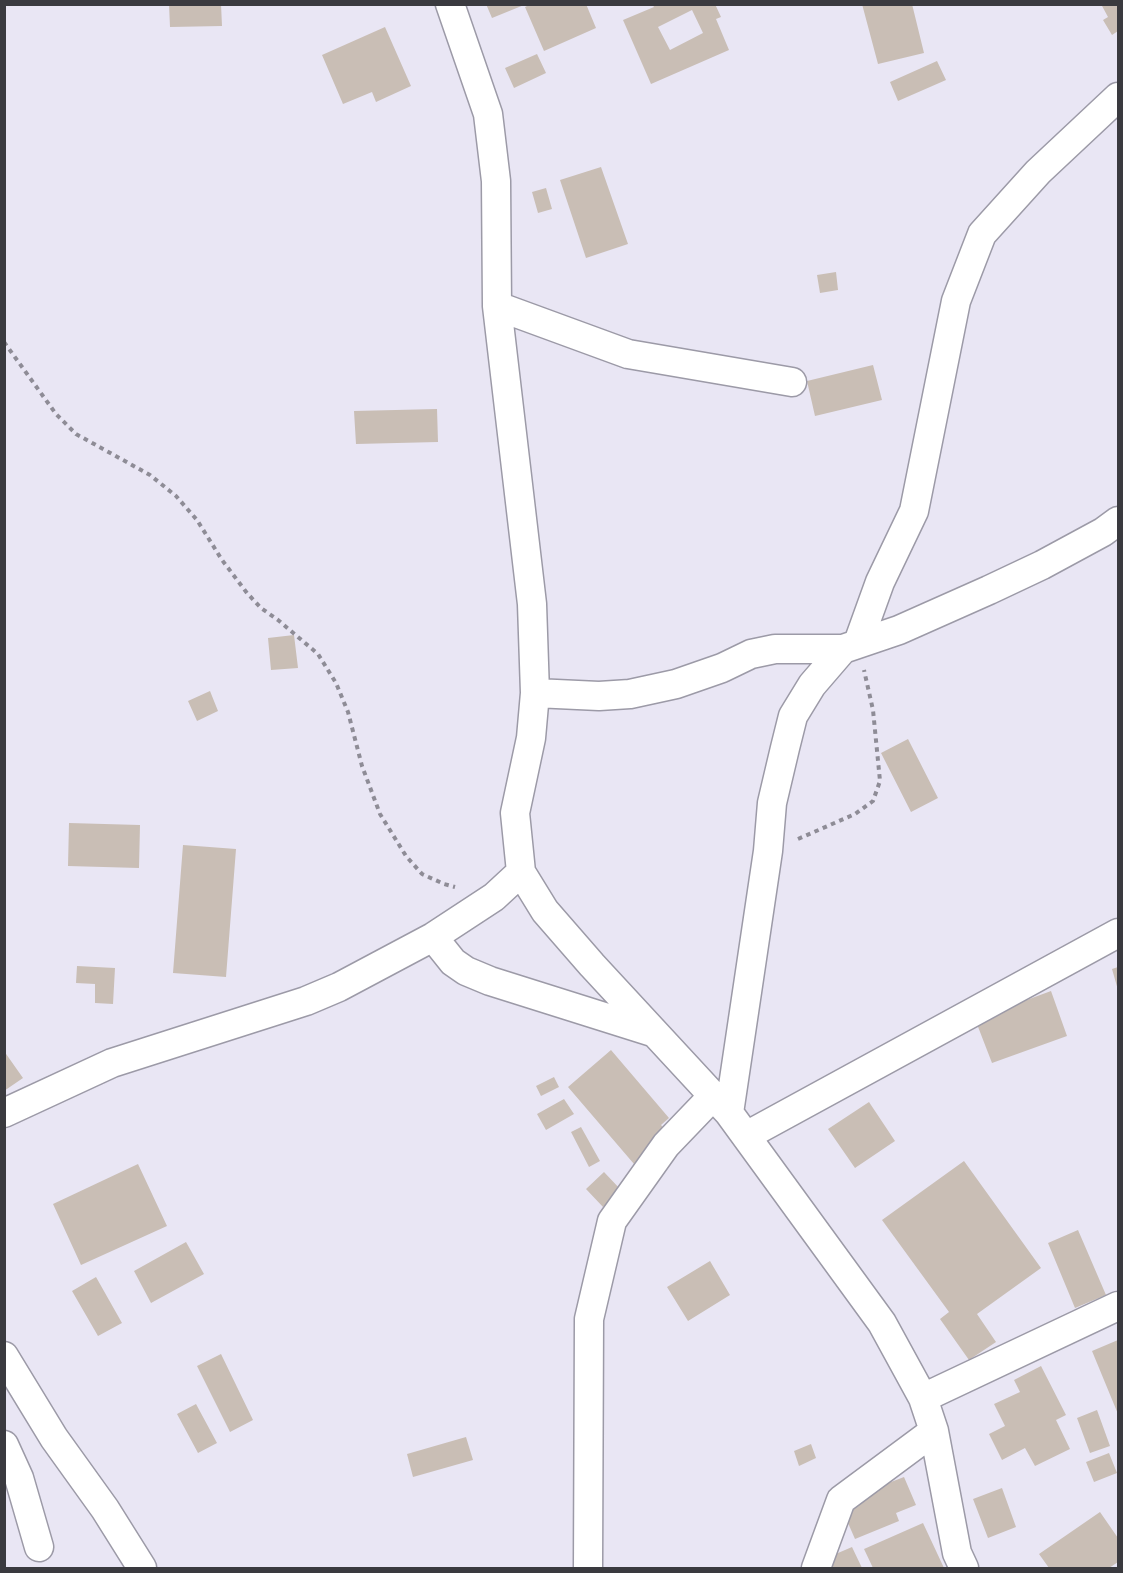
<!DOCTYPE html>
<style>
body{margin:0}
#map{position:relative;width:1123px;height:1573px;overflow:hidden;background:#e9e6f4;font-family:Barlow,sans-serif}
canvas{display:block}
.frame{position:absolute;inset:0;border:6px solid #3a3a3f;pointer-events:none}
</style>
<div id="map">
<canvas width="1123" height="1573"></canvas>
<div class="frame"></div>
</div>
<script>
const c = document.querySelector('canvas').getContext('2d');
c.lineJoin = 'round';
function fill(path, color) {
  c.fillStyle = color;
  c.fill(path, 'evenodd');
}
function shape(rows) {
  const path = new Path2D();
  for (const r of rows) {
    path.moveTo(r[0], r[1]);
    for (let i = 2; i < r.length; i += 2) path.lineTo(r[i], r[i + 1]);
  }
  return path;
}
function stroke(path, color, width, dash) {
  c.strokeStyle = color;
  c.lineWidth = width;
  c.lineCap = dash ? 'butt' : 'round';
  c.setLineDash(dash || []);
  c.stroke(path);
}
fill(shape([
 [169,4,221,4,222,26,170,27],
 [486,4,524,4,524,5,492,18],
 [531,4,586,4,596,28,544,51,525,7],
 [652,4,715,4,721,17,716,19,729,50,651,84,623,20,654,7],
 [692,10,703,33,670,50,658,27],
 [862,4,912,4,924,53,878,64],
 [1101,4,1118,4,1118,31,1112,35,1103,20,1108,17],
 [385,27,411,86,376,102,372,92,343,104,322,55],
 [537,54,546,73,514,88,505,68],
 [937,61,946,80,898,101,890,82],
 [601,167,628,244,586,258,560,180],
 [546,188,552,209,538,213,532,192],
 [836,272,838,290,820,293,817,275],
 [873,365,882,400,815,416,807,381],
 [437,409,438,442,356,444,354,411],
 [294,635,298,668,271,670,268,638],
 [210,691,218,711,197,721,188,701],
 [908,739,938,798,911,812,881,753],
 [69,823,140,825,139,868,68,866],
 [183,845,236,849,226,977,173,973],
 [77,966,115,968,113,1004,95,1003,95,984,76,983],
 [1118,967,1118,990,1112,969],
 [1051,991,1067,1036,992,1063,975,1019],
 [611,1050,669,1118,661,1125,669,1134,634,1164,568,1087],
 [4,1051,23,1078,4,1091],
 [554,1077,559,1087,541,1096,536,1086],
 [564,1099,574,1114,546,1130,537,1114],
 [869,1102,895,1141,855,1168,828,1129],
 [581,1127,600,1161,589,1167,571,1132],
 [964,1161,1041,1268,977,1314,996,1342,969,1360,940,1319,949,1312,882,1220],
 [138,1164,167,1226,81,1265,53,1204],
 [604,1172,621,1190,603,1207,586,1189],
 [1078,1230,1106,1295,1075,1308,1048,1243],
 [186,1242,204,1274,151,1303,134,1271],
 [710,1261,730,1295,688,1321,667,1287],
 [96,1277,122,1323,98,1336,72,1291],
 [1118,1340,1118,1414,1092,1351],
 [221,1354,253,1420,230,1432,197,1366],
 [1041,1366,1066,1415,1056,1420,1070,1449,1035,1466,1025,1448,1002,1460,989,1434,1005,1426,994,1404,1020,1392,1014,1380],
 [196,1404,217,1443,198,1453,177,1414],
 [1097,1410,1110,1446,1090,1453,1077,1418],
 [466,1437,473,1460,413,1477,407,1454],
 [811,1444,816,1458,799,1466,794,1451],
 [1109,1453,1117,1473,1094,1482,1086,1462],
 [904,1477,916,1505,896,1513,899,1521,855,1539,841,1507,879,1491,878,1487],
 [1002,1488,1016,1527,988,1538,973,1499],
 [1100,1512,1118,1538,1118,1562,1109,1568,1049,1568,1039,1554],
 [923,1523,944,1568,873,1568,864,1549],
 [852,1547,862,1568,829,1568,824,1559]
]), '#c9beb5');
const minor = shape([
 [450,4,488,114,496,181,497,306,532,604,535,693,531,738,515,813,521,872,545,911,592,965,729,1113,882,1323,923,1398,934,1431,957,1553,964,1568],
 [497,306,628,354,792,382],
 [858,643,880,582,914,511,956,301,982,234,1038,172,1118,97],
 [535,693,599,696,630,694,676,684,722,668,751,654,775,649,843,649,899,630,989,590,1042,565,1103,532,1118,521],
 [433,937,453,962,466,971,490,981,652,1032],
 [4,1113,112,1063,306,1001,339,987,433,937,494,897,521,872],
 [729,1113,768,851,772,803,785,748,793,716,812,685,843,649],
 [746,1136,1118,933],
 [4,1356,54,1438,105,1509,142,1568],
 [923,1398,1118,1306],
 [4,1445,19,1478,39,1547],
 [588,1568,589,1319,612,1221,666,1145,714,1095],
 [816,1568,841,1500,934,1431]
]);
stroke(minor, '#9c9aa7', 31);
stroke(shape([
 [4,342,56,414,76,434,150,475,176,496,197,520,222,560,247,593,261,608,278,620,318,654,336,683,348,712,362,766,380,814,406,856,422,874,444,884,455,887],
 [798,839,855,814,873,801,880,781,873,710,864,670]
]), '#8e8c96', 4, [4.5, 4.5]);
stroke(minor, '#fff', 28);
</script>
